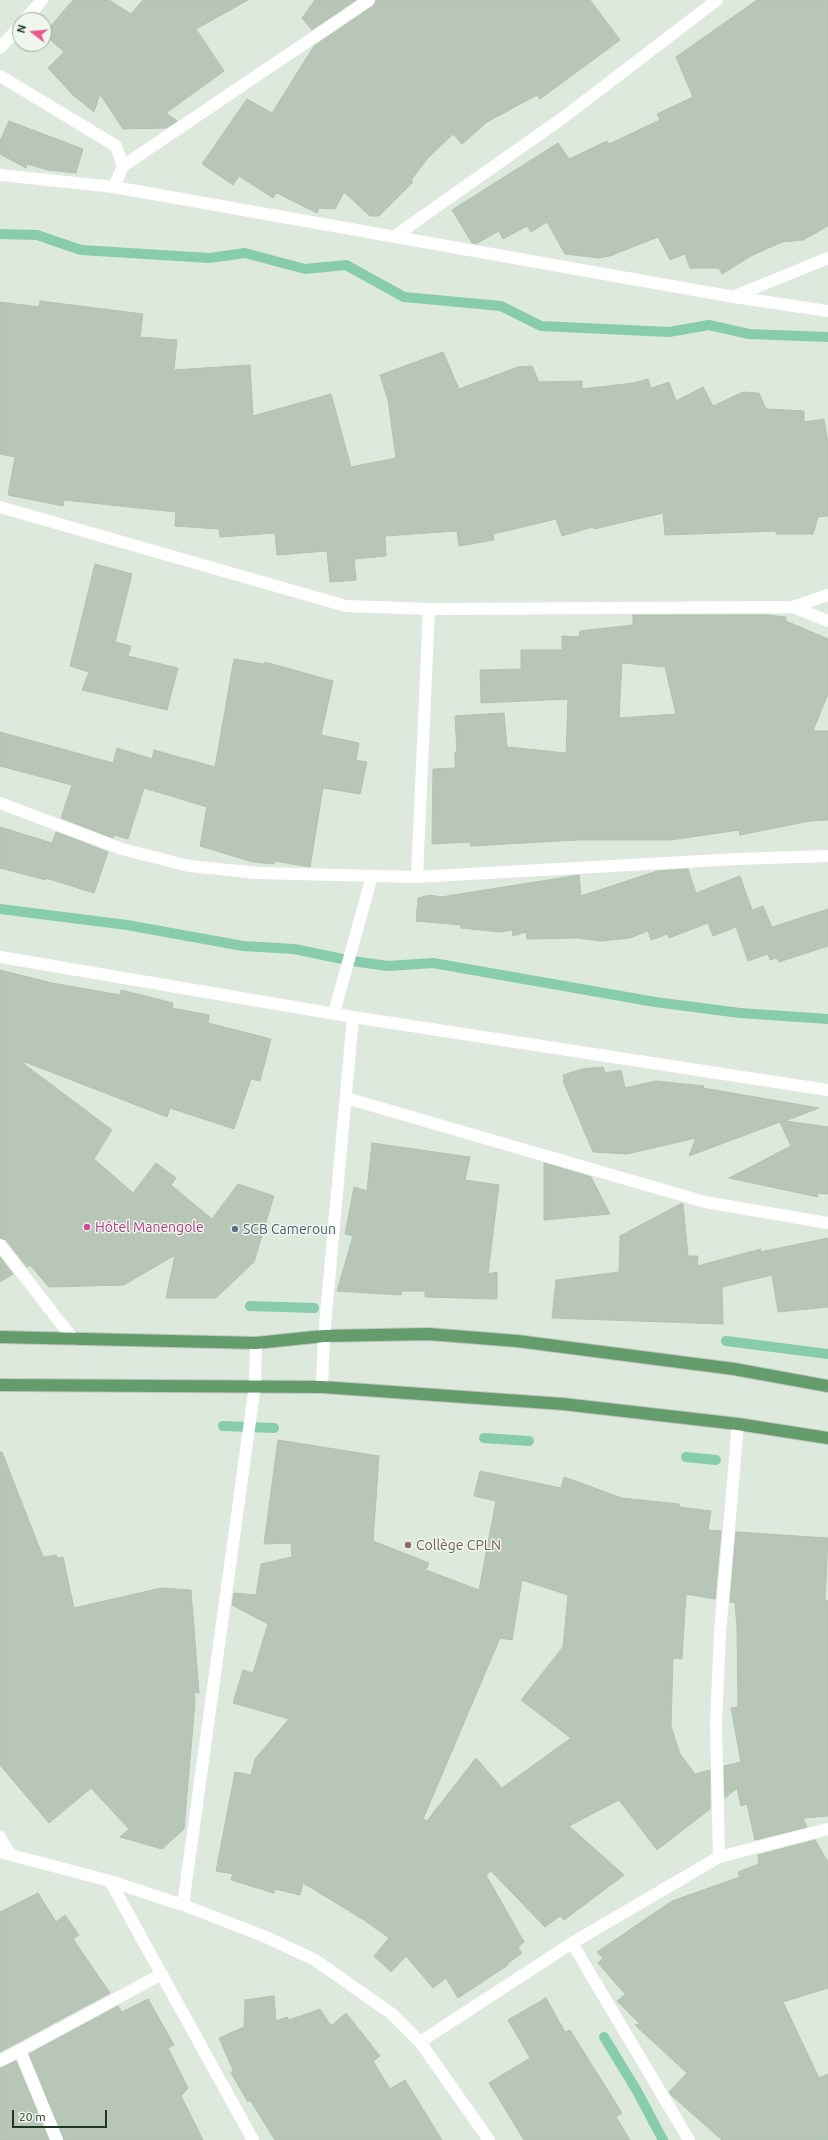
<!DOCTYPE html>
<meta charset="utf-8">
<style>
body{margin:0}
#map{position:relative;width:828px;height:2140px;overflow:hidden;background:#dee9dd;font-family:Ubuntu,sans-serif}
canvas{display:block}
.north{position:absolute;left:12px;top:12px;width:40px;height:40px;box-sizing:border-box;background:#eef6ed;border:1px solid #9caa9c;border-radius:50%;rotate:286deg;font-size:11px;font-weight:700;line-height:16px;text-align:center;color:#203722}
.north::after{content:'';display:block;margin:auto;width:14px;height:18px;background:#ec5890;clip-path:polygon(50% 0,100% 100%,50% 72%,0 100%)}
.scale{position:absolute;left:12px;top:2110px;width:95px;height:18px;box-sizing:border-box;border:2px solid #203722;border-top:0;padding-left:5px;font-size:12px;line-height:14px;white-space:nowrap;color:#203722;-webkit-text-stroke:3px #eef6ed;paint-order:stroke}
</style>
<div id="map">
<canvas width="828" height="2140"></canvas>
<div class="north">N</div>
<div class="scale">20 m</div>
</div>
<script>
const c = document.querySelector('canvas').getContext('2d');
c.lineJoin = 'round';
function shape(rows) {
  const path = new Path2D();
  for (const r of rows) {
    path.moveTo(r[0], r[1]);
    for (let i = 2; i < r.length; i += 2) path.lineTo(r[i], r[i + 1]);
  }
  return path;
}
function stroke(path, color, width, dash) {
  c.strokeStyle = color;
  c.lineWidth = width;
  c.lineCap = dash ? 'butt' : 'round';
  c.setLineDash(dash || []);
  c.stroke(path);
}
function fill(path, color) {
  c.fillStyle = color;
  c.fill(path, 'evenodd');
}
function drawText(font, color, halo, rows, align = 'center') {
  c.font = font + ' Ubuntu,sans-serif';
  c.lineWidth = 3;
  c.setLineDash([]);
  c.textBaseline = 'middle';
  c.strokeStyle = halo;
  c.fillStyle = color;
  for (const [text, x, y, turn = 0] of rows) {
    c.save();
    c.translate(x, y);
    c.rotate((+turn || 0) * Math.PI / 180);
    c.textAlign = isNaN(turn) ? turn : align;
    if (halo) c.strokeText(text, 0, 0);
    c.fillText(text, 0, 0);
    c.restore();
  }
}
stroke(shape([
 [0,234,37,235,81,250,209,258,245,253,305,269,346,265,404,297,501,306,541,326,669,332,709,325,749,334,828,337],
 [0,909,127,925,243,946,294,949,352,961,388,966,433,963,655,1002,740,1013,828,1019],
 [250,1306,314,1308],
 [726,1341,828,1354],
 [223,1426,274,1428],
 [484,1438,529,1441],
 [686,1457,716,1460],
 [604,2037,637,2091,663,2140]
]), '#87ccac', 10);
const building = shape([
 [73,0,109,0,131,14,143,0,248,0,196,29,224,71,166,113,177,121,166,128,123,129,100,94,94,112,73,95,48,68,64,52,44,34,73,0],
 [315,0,356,0,312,30,302,18,315,0],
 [376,0,590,0,620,40,540,99,537,95,487,122,462,144,453,134,428,158,411,180,413,182,379,216,370,216,344,192,335,209,319,208,317,213,277,193,273,198,239,176,233,185,202,164,247,99,272,113,314,46,373,6,376,0],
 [757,0,828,0,828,226,803,240,782,242,751,256,722,274,719,268,690,268,685,254,670,260,658,237,610,256,599,258,565,254,547,222,531,232,527,226,503,239,499,231,476,244,472,243,452,210,558,143,569,159,607,141,609,144,660,120,657,114,693,97,676,57,757,0],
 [9,121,83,149,76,173,48,170,27,164,26,168,0,154,0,141,9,121],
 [40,301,143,314,140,337,177,340,174,370,250,365,253,416,331,394,351,467,396,458,388,400,380,375,443,352,459,389,518,367,532,366,539,382,582,381,582,389,633,383,648,379,651,388,669,382,676,401,703,387,713,406,743,392,759,393,766,409,804,411,804,422,824,419,828,444,828,516,818,517,813,534,776,534,776,531,665,535,663,513,594,529,593,527,562,536,556,519,493,534,494,540,459,546,457,531,385,536,386,556,354,559,356,580,330,582,327,551,277,555,275,533,220,537,219,529,175,526,176,512,64,500,63,506,8,495,15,457,0,454,0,302,39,307,40,301],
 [95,564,132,574,115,642,131,646,128,656,178,668,167,710,82,690,89,672,70,666,95,564],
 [633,615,767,615,786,617,786,621,828,639,828,694,813,731,828,731,828,820,810,821,740,835,739,830,671,840,577,840,471,846,470,842,432,844,433,769,455,768,455,752,457,752,455,716,504,713,507,747,566,753,568,699,481,703,480,670,521,669,521,650,562,650,562,636,579,637,580,631,633,625,633,615],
 [622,663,665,667,676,714,619,718,622,663],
 [234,659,264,664,265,662,333,681,321,735,359,743,356,760,367,762,360,794,323,788,310,867,275,861,274,864,253,862,200,846,207,807,144,788,128,839,114,835,113,838,61,818,72,785,0,766,0,732,113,763,117,748,152,759,154,750,215,767,234,659],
 [0,827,52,843,56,832,108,852,94,893,46,878,46,880,0,868,0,827],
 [688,869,696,893,740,876,752,910,763,906,772,927,828,909,828,946,779,962,777,958,770,960,768,954,748,961,736,927,713,936,708,923,669,938,668,934,651,940,648,931,630,938,601,941,577,938,527,939,526,932,513,936,512,930,500,932,461,928,461,925,416,921,418,898,430,895,441,897,579,875,581,896,657,871,688,869],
 [0,970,52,983,120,995,121,990,173,1003,172,1008,209,1015,208,1023,271,1039,260,1081,251,1079,234,1129,170,1108,167,1117,25,1062,24,1064,112,1130,94,1159,133,1193,156,1163,176,1178,171,1185,212,1219,238,1184,274,1196,254,1262,216,1298,166,1298,175,1255,124,1285,49,1287,30,1265,27,1267,6,1240,0,1238,0,970],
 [603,1067,605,1073,621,1070,625,1088,655,1081,704,1086,703,1088,819,1108,785,1121,828,1127,828,1194,817,1193,818,1197,729,1178,791,1146,780,1122,689,1156,696,1138,627,1154,593,1152,563,1081,564,1080,563,1075,582,1069,603,1067],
 [372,1143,470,1157,465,1180,499,1185,488,1274,497,1272,497,1299,425,1297,425,1291,401,1291,401,1295,337,1291,353,1236,345,1234,354,1187,367,1191,372,1143],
 [544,1163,591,1177,610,1214,544,1220,544,1163],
 [682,1203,683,1204,688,1256,698,1256,697,1266,761,1249,760,1252,828,1238,828,1307,778,1312,772,1275,722,1287,723,1324,552,1318,556,1280,619,1272,620,1236,682,1203],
 [0,1257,13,1274,0,1282,0,1257],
 [278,1440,379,1456,373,1541,429,1563,426,1570,479,1590,496,1501,474,1496,480,1471,561,1488,564,1477,622,1498,679,1504,680,1507,711,1511,708,1530,721,1531,715,1599,686,1594,682,1659,673,1658,671,1726,680,1754,695,1774,710,1770,710,1809,657,1850,619,1800,569,1826,624,1875,564,1920,560,1916,545,1927,491,1871,486,1875,524,1942,518,1947,522,1953,507,1964,508,1965,458,1998,446,1978,433,1988,406,1956,391,1972,374,1956,389,1938,364,1920,303,1883,300,1895,275,1889,274,1893,231,1880,233,1874,216,1871,235,1772,251,1775,255,1759,289,1719,233,1703,243,1670,253,1673,268,1624,232,1605,234,1593,256,1595,261,1564,292,1557,291,1543,264,1544,278,1440],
 [522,1580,568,1595,563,1647,521,1700,571,1738,502,1788,476,1758,427,1821,423,1819,500,1638,512,1640,522,1580],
 [0,1452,2,1452,43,1557,56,1555,57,1558,63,1557,74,1608,161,1588,191,1590,199,1693,194,1692,195,1702,184,1829,162,1849,120,1837,129,1829,91,1788,49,1823,0,1765,0,1452],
 [736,1532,828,1538,825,1600,828,1601,828,1816,803,1818,807,1827,755,1840,747,1804,741,1806,737,1788,725,1798,724,1766,741,1762,731,1708,738,1707,737,1628,735,1603,730,1602,736,1532],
 [815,1840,828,1862,828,1988,783,2002,819,2078,828,2074,828,2140,722,2140,670,2094,669,2092,687,2073,635,2025,640,2024,617,2001,625,1994,598,1963,603,1958,597,1952,672,1901,740,1877,738,1872,759,1864,758,1855,815,1840],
 [38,1893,56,1922,65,1915,79,1935,73,1939,110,1993,0,2052,0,1912,38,1893],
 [274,1996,276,2021,287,2017,289,2020,320,2009,331,2026,346,2013,380,2056,373,2061,390,2089,405,2080,442,2140,275,2140,250,2100,248,2102,231,2073,233,2070,219,2038,244,2027,245,2000,274,1996],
 [546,1998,565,2032,570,2030,622,2113,616,2117,630,2140,524,2140,489,2083,530,2058,508,2020,546,1998],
 [148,1999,174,2045,168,2048,188,2088,181,2096,203,2140,64,2140,29,2054,118,2006,122,2012,148,1999],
 [16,2061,49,2140,0,2140,0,2068,16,2061]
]);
fill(building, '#b7c6b7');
stroke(building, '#b1c2b0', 1);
const primary = shape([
 [0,1337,256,1343,324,1336,428,1334,517,1341,734,1369,828,1386],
 [0,1385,322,1387,563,1404,738,1424,828,1438]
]);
stroke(primary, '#c1c7c1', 14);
stroke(shape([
 [25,20,42,0],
 [0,48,20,26],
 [0,76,116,146,123,166,114,187],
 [123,166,369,0],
 [0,175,114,187,734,297,828,311],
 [395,236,564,117,717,0],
 [735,296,828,258],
 [0,507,346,606,429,609,793,607,828,595],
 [793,607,828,621],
 [0,803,122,849,189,866,258,873,417,877,736,859,828,856],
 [417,877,429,609],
 [0,957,353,1017,828,1090],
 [334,1013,372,876],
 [346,1098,705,1202,828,1223],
 [0,1245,73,1339],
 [322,1387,324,1336,353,1017],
 [0,1837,10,1854],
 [0,1852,110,1881,183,1905,266,1937,315,1960,392,2014,420,2042,489,2140],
 [719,1857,716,1724,720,1632,738,1424],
 [110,1881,253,2140],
 [183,1905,255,1385,256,1343],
 [572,1943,689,2140],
 [420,2042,572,1943,719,1857,828,1829],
 [20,2051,57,2140],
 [0,2061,162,1974]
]), '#fff', 12);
stroke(primary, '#649d6b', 12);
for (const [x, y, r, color] of [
 [87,1227,4,"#d1479c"],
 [235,1229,4,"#5c6f8a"],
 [408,1545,4,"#8d6e63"]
]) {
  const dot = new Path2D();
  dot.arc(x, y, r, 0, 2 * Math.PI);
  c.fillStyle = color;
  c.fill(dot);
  stroke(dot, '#eef6ed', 1.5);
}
drawText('14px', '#b23c85', '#eef6ed', [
 ["Hôtel Manengole",95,1227]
], 'left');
drawText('14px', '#4e5e75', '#eef6ed', [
 ["SCB Cameroun",243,1229]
], 'left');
drawText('14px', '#785e54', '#eef6ed', [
 ["Collège CPLN",416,1545]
], 'left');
</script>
